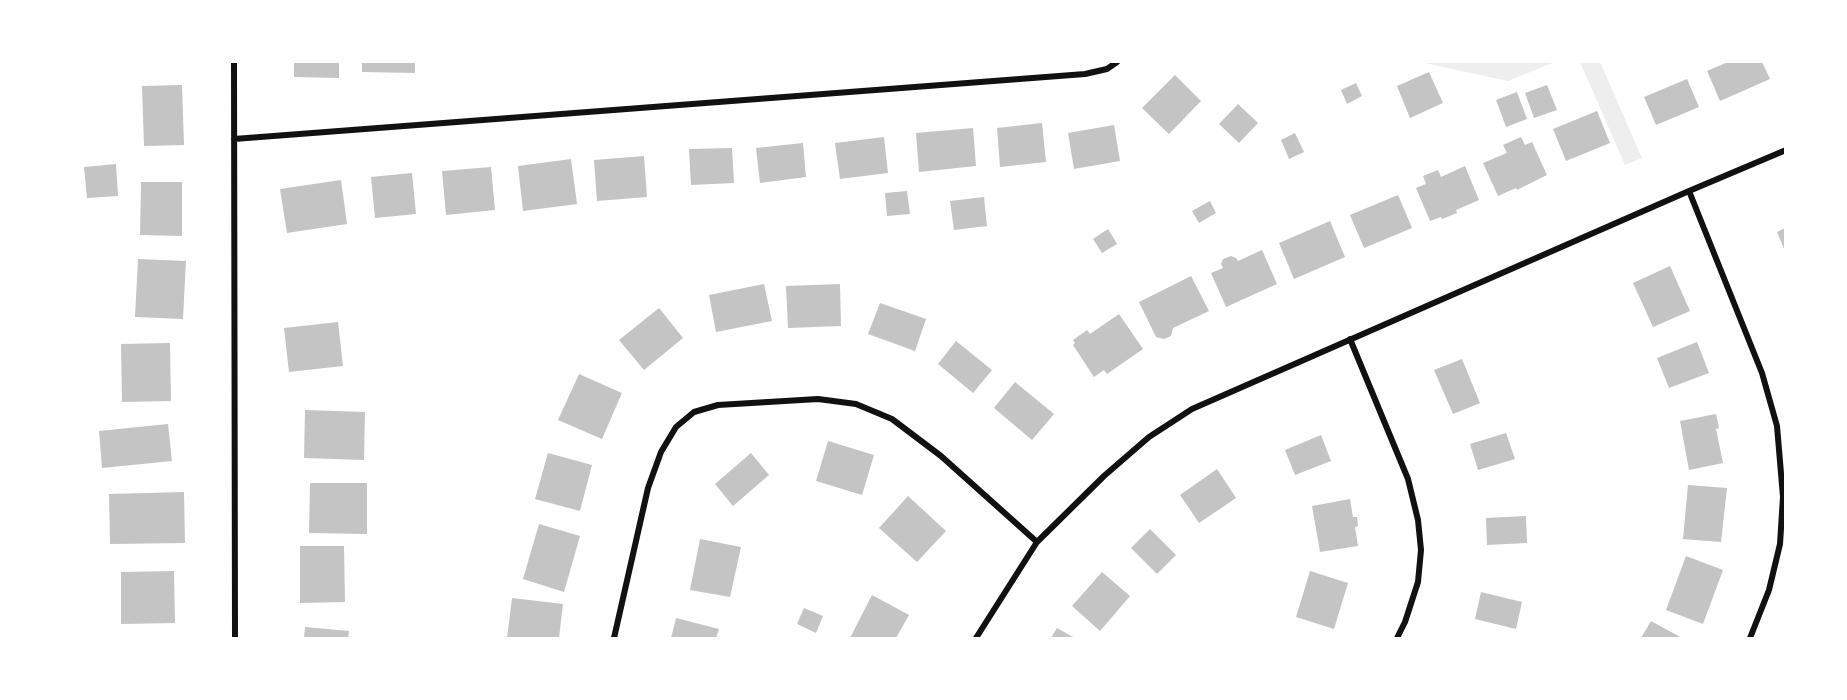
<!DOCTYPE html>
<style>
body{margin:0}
#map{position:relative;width:1847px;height:700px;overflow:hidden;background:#fff;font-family:"DejaVu Sans",sans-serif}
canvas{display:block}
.frame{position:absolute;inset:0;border:63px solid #fff;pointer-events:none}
</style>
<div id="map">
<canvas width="1847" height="700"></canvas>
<div class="frame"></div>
</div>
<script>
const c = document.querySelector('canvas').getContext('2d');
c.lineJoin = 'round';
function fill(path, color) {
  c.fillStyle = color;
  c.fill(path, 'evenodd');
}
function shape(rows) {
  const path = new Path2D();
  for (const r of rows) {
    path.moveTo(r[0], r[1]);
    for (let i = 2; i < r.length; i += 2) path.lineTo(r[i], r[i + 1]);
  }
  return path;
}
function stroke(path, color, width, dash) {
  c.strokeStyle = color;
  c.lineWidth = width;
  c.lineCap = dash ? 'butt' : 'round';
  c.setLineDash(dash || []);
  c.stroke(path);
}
fill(shape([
 [1420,62,1555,62,1508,81],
 [1580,62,1600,62,1642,158,1625,165]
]), '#eee');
fill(shape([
 [294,62,339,62,339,78,294,77],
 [362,62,415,62,415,73,362,72],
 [1728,62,1762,62,1770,79,1720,101,1707,71],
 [1429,72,1443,103,1410,118,1397,86],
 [1175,75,1201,101,1169,134,1142,108],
 [1687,79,1699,107,1656,125,1644,97],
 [1356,83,1362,96,1347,104,1341,90],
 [182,85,184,145,144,146,142,86],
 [1547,85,1557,110,1534,118,1525,93],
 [1517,92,1527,119,1506,127,1496,100],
 [1238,104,1258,123,1239,143,1219,124],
 [1597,111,1610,143,1566,161,1553,129],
 [1042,123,1046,162,1000,167,997,128],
 [1114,125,1120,161,1074,169,1068,133],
 [973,128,976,166,919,172,916,133],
 [1295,133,1304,152,1289,159,1281,140],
 [884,137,888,173,840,179,835,143],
 [1521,137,1525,145,1532,142,1547,175,1517,190,1516,188,1498,196,1483,163,1507,153,1503,145],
 [803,143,806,177,760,183,756,148],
 [732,148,734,183,691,185,689,149],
 [644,156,647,197,597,201,594,160],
 [571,159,577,204,523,211,518,166],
 [116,164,118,196,87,198,84,167],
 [1465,166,1479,200,1456,210,1457,213,1442,219,1441,217,1430,221,1416,188,1426,184,1423,176,1438,170,1441,177],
 [491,167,495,210,446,215,442,171],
 [412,173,416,214,375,218,371,177],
 [341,180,347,224,287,233,280,189],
 [141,182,182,182,182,236,140,235],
 [907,191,910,214,887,216,885,193],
 [1398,195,1412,228,1364,248,1350,215],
 [984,197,987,226,954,230,950,201],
 [1210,201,1216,213,1199,223,1192,211],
 [1330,221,1345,257,1294,279,1279,243],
 [1785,228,1785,251,1777,232],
 [1108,229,1117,244,1102,253,1093,239],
 [1262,250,1277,284,1226,307,1211,273,1223,268,1221,264,1223,259,1231,256,1236,258,1238,261],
 [138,259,186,261,183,319,135,317],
 [1670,266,1690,311,1653,327,1633,283],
 [1191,276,1209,311,1173,328,1171,336,1164,339,1156,337,1139,302],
 [764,284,772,321,716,332,709,295],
 [840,284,841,326,788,328,786,286],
 [880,303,926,319,915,351,868,334],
 [659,308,683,338,644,370,619,340],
 [1119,314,1143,349,1107,374,1104,370,1094,377,1073,345,1075,343,1073,340,1087,330,1090,334],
 [338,322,343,366,289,372,284,328],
 [956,341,992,370,973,393,938,364],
 [1697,342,1709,373,1669,388,1657,358],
 [170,343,171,401,122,402,121,344],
 [1462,359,1480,403,1453,414,1434,370],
 [579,374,622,393,602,439,558,420],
 [1015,382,1054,414,1032,440,994,408],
 [305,410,365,412,364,460,304,458],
 [1716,414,1719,428,1716,429,1723,463,1689,470,1680,421],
 [168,424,172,461,102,468,99,431],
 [1506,433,1515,459,1478,470,1470,444],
 [1321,435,1331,461,1295,475,1285,450],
 [828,441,874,455,862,495,816,481],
 [548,453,592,465,580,511,535,499],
 [751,453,769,475,733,506,715,484],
 [1217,469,1236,498,1199,523,1180,495],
 [310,483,367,483,367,534,309,533],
 [1688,485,1727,488,1721,542,1683,539],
 [184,492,185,543,110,544,109,494],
 [908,496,946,531,917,562,879,528],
 [1350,499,1353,517,1357,517,1358,526,1355,527,1358,546,1320,552,1312,506],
 [1526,516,1527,543,1487,545,1486,518],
 [539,524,580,536,564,592,523,579],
 [1150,529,1176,555,1157,574,1131,548],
 [700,539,741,547,730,597,690,590],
 [300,546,344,546,345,602,300,603],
 [1686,556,1723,570,1703,624,1666,610],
 [174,571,175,623,121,624,121,572],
 [1310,571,1348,583,1334,629,1296,617],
 [1102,572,1130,596,1100,631,1072,606],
 [1481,592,1522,602,1516,629,1475,619],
 [872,595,909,615,896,638,850,638],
 [512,598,563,604,559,638,507,638],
 [804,608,823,616,816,633,797,624],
 [676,618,719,629,716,638,671,638],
 [1651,621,1682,638,1641,638],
 [305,627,349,631,348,638,304,638],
 [1057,628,1075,638,1051,638]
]), '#c4c4c4');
stroke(shape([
 [234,62,235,638],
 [234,139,1085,74,1107,69,1117,62],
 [1689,191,1762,373,1777,426,1783,497,1780,544,1769,590,1750,638],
 [1350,339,1408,479,1418,520,1421,550,1418,582,1405,622,1397,638],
 [614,638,648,488,661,452,676,427,694,412,718,405,818,399,856,404,892,419,941,456,1037,542],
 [976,638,1037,542,1104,476,1149,437,1192,409,1689,191,1786,150]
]), '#111', 6);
</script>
